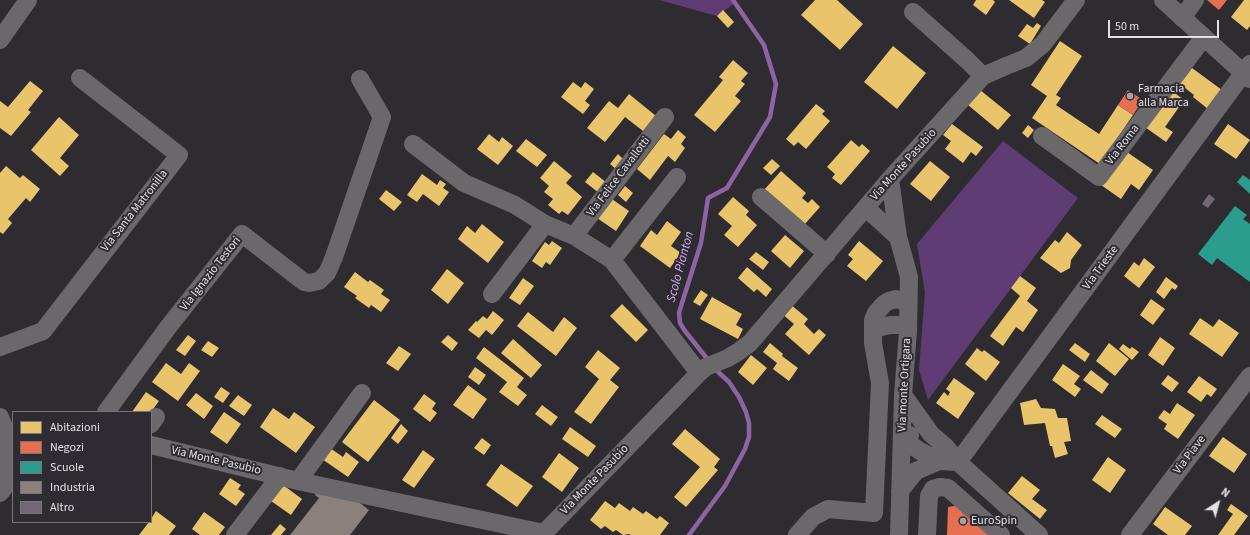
<!DOCTYPE html>
<style>
body{margin:0}
#map{position:relative;width:1250px;height:535px;overflow:hidden;background:#2f2c31;font-family:"Source Sans 3",sans-serif}
canvas{display:block}
.legend{position:absolute;left:12px;top:411px;width:140px;height:112px;box-sizing:border-box;background:#2f2b32;border:1px solid #77747a;margin:0;padding:5px 7px;list-style:none;font-size:12px;color:#e3e1e5}
.legend li{display:flex;align-items:center;gap:8px;height:20px}
.legend b{width:20px;border:1px solid #77747a}
.north{position:absolute;left:1198px;top:483px;width:40px;height:40px;-webkit-text-stroke:3px #2f2b32;paint-order:stroke;rotate:36deg;font-size:11px;font-weight:700;line-height:16px;text-align:center;color:#e3e1e5}
.north::after{content:'';display:block;margin:auto;width:14px;height:18px;background:#e3e1e5;clip-path:polygon(50% 0,100% 100%,50% 72%,0 100%)}
.scale{position:absolute;left:1108px;top:20px;width:111px;height:18px;box-sizing:border-box;border:2px solid #e3e1e5;border-top:0;padding-left:5px;font-size:12px;line-height:14px;white-space:nowrap;color:#e3e1e5;-webkit-text-stroke:3px #2f2b32;paint-order:stroke}
</style>
<div id="map">
<canvas width="1250" height="535"></canvas>
<ul class="legend">
<li><b style="height:11px;background:#e9c46a"></b>Abitazioni</li>
<li><b style="height:11px;background:#e76f51"></b>Negozi</li>
<li><b style="height:11px;background:#2a9d8f"></b>Scuole</li>
<li><b style="height:11px;background:#8a817c"></b>Industria</li>
<li><b style="height:11px;background:#716777"></b>Altro</li>
</ul>
<div class="north">N</div>
<div class="scale">50 m</div>
</div>
<script>
const c = document.querySelector('canvas').getContext('2d');
c.lineJoin = 'round';
function fill(path, color) {
  c.fillStyle = color;
  c.fill(path, 'evenodd');
}
function shape(rows) {
  const path = new Path2D();
  for (const r of rows) {
    path.moveTo(r[0], r[1]);
    for (let i = 2; i < r.length; i += 2) path.lineTo(r[i], r[i + 1]);
  }
  return path;
}
function stroke(path, color, width, dash) {
  c.strokeStyle = color;
  c.lineWidth = width;
  c.lineCap = dash ? 'butt' : 'round';
  c.setLineDash(dash || []);
  c.stroke(path);
}
function drawText(font, color, halo, rows, align = 'center') {
  c.font = font + ' "Source Sans 3",sans-serif';
  c.lineWidth = 4;
  c.setLineDash([]);
  c.textBaseline = 'middle';
  c.strokeStyle = halo;
  c.fillStyle = color;
  for (const [text, x, y, turn = 0] of rows) {
    c.save();
    c.translate(x, y);
    c.rotate((+turn || 0) * Math.PI / 180);
    c.textAlign = isNaN(turn) ? turn : align;
    if (halo) c.strokeText(text, 0, 0);
    c.fillText(text, 0, 0);
    c.restore();
  }
}
fill(shape([
 [659,0,733,0,735,3,717,16],
 [1003,141,1078,198,928,400,919,370,925,292,917,244]
]), '#5f3c73');
fill(shape([
 [815,0,837,0,863,24,840,50,801,15],
 [976,0,993,0,995,2,986,15,973,5],
 [1009,0,1042,0,1045,2,1034,18],
 [1244,0,1250,0,1250,26,1247,30,1231,17],
 [723,10,734,22,728,28,717,16],
 [1037,23,1041,26,1030,44,1018,36,1027,24,1033,28],
 [1060,41,1082,56,1056,95,1061,98,1056,105,1099,134,1118,105,1133,115,1100,164,1032,118,1047,96,1031,85],
 [893,46,926,73,897,109,864,82],
 [733,60,748,73,741,81,745,84,735,96,741,101,715,132,694,115,723,80,719,77],
 [1192,68,1222,90,1208,109,1193,97,1194,95,1180,84],
 [30,81,43,91,28,110,31,112,11,136,0,128,0,101,8,107],
 [573,82,581,88,585,82,594,89,585,101,590,105,583,114,561,97],
 [1168,88,1184,100,1165,127,1173,132,1166,142,1142,125],
 [980,90,1011,115,998,130,968,105],
 [629,94,656,116,643,131,625,117,605,142,587,128,609,101,618,108],
 [816,104,825,111,822,114,830,121,806,149,798,142,794,146,786,139],
 [59,117,79,135,60,158,69,166,60,176,31,150],
 [952,124,983,147,976,156,971,152,963,163,945,149,951,141,943,135],
 [1228,124,1250,140,1236,159,1214,144],
 [1028,125,1034,130,1028,138,1022,133],
 [678,130,686,137,681,144,685,148,675,162,668,156,650,180,637,169,664,134,671,139],
 [489,134,499,142,502,137,513,146,498,165,477,149],
 [526,139,547,155,537,167,516,151],
 [851,140,859,147,862,144,870,151,841,185,832,178,835,174,827,167],
 [1124,150,1153,170,1139,190,1131,184,1121,199,1101,185],
 [618,154,625,161,617,170,610,164],
 [772,159,780,166,771,175,763,168],
 [554,161,572,176,566,183,582,197,568,215,562,211,559,214,548,205,553,199,544,192,549,186,540,178],
 [930,161,950,177,931,201,910,184],
 [6,166,20,178,23,175,40,189,30,202,26,198,8,219,12,223,3,234,0,232,0,173],
 [781,171,806,193,802,198,808,203,812,199,820,207,804,225,764,190],
 [593,172,607,183,599,193,585,182],
 [422,174,437,185,440,180,446,184,443,188,449,192,439,206,423,194,417,202,407,195],
 [625,186,633,193,626,202,618,195],
 [386,190,402,202,394,211,379,199],
 [609,197,629,211,616,231,594,216],
 [733,197,749,211,746,215,757,225,738,247,724,235,732,226,718,214],
 [667,221,681,232,671,246,681,253,670,268,640,246,651,230,657,235],
 [482,224,504,242,488,263,458,239,467,226,475,233],
 [1067,232,1082,245,1071,260,1070,268,1061,273,1040,258,1055,240,1059,243],
 [785,235,804,251,790,268,771,251],
 [552,241,562,248,550,265,546,262,542,268,532,261,545,242,549,245],
 [859,241,883,261,866,281,847,266,853,259,848,255],
 [756,252,769,262,763,270,749,259],
 [1144,258,1155,267,1139,288,1124,276,1134,262,1139,266],
 [747,267,772,289,766,297,757,289,754,292,738,278],
 [447,269,464,283,448,304,431,290],
 [355,272,368,282,370,280,384,290,381,294,390,300,381,312,371,305,369,308,355,298,357,296,344,287],
 [1020,276,1036,288,1027,301,1038,310,1023,332,1016,327,1003,346,990,336,1020,296,1011,288],
 [1166,277,1178,286,1175,290,1172,288,1164,299,1156,292],
 [523,278,534,286,520,305,509,298],
 [701,290,708,295,700,306,693,302],
 [712,297,742,314,736,325,743,329,738,339,700,319],
 [1151,299,1165,309,1153,325,1140,315],
 [622,304,648,330,636,342,610,316],
 [790,304,808,319,804,324,814,334,819,329,826,335,809,355,785,334,794,324,781,313],
 [493,311,504,320,492,335,486,330,479,338,468,330,476,321,477,322,483,316,487,319],
 [528,312,553,332,564,317,577,328,556,356,517,326],
 [1200,318,1213,327,1219,319,1239,333,1222,357,1189,334],
 [188,335,196,341,185,356,176,350],
 [448,335,458,343,452,351,441,342],
 [1160,337,1175,348,1163,366,1148,355],
 [513,339,542,365,531,378,501,353],
 [208,341,219,348,212,357,201,350],
 [770,343,783,354,782,356,798,368,789,381,773,369,777,363,763,352],
 [1075,343,1090,354,1085,362,1069,350],
 [1109,343,1129,359,1115,376,1096,361],
 [1123,344,1130,349,1132,347,1139,352,1132,360,1119,349],
 [399,346,411,354,398,371,386,363],
 [484,347,524,378,517,387,527,395,518,406,499,392,507,382,476,358],
 [977,348,982,352,984,350,1000,362,986,381,965,364],
 [598,350,620,368,610,380,619,387,591,424,574,412,599,379,585,367],
 [751,355,767,368,753,385,738,372],
 [166,363,181,374,189,363,200,371,178,401,152,382],
 [1063,364,1080,376,1074,384,1081,389,1075,397,1052,380],
 [475,367,486,375,479,385,468,377],
 [1091,370,1109,384,1102,394,1083,380],
 [1168,375,1179,383,1172,392,1161,384],
 [1199,376,1217,389,1211,397,1207,394,1201,402,1187,392],
 [954,378,975,393,958,419,936,403,944,392,948,396,950,392,946,389],
 [468,385,487,399,473,419,453,405],
 [221,387,230,393,223,403,214,397],
 [146,392,159,401,151,412,132,412],
 [196,393,213,406,204,419,186,405],
 [424,394,436,403,432,409,437,413,430,422,413,409],
 [238,395,252,405,244,416,229,406],
 [1036,399,1041,408,1055,409,1058,418,1067,418,1071,441,1064,442,1068,454,1055,458,1052,446,1050,446,1045,423,1024,425,1020,403],
 [374,400,400,420,368,462,342,442],
 [1177,403,1195,415,1178,439,1164,429,1167,424,1158,418,1164,410,1170,414],
 [542,405,558,417,551,426,535,414],
 [273,408,289,419,294,412,315,427,296,453,260,427],
 [224,412,241,424,227,444,210,432],
 [1102,415,1122,429,1115,438,1095,424],
 [401,424,408,431,398,444,391,438],
 [570,427,596,446,588,457,562,439],
 [685,429,720,459,714,467,718,470,686,507,674,497,700,467,672,444],
 [1223,437,1247,454,1234,473,1209,456],
 [482,438,491,445,484,455,474,448],
 [330,448,343,457,346,452,359,462,348,477,322,459],
 [423,450,435,459,414,488,402,480],
 [559,453,579,468,562,492,542,477],
 [1108,457,1126,470,1110,493,1092,480],
 [501,464,533,486,517,507,486,485],
 [1022,476,1040,490,1032,499,1047,510,1040,519,1008,493],
 [230,478,241,485,238,489,245,494,236,506,219,494],
 [283,485,302,499,291,515,271,501],
 [605,501,615,508,619,503,630,511,633,507,643,514,646,511,657,519,660,516,669,523,660,535,631,535,629,534,623,535,616,530,613,532,605,526,601,529,590,520],
 [1231,504,1248,516,1234,535,1218,535,1233,514,1227,510],
 [1165,507,1192,526,1185,535,1168,535,1153,524],
 [156,511,176,526,169,535,139,535,149,522,151,522,151,519],
 [204,512,225,527,219,535,200,535,192,529],
 [280,524,286,529,281,535,271,535]
]), '#e9c46a');
fill(shape([
 [1207,0,1227,0,1219,10],
 [1128,90,1143,100,1133,115,1118,105],
 [961,505,995,535,947,535,948,507]
]), '#e76f51');
fill(shape([
 [1243,175,1250,180,1250,194,1237,182],
 [1235,206,1247,215,1243,219,1250,224,1250,282,1217,258,1212,265,1198,254]
]), '#2a9d8f');
fill(shape([
 [318,491,355,499,369,510,350,535,290,535,319,498,315,495]
]), '#8a817c');
stroke(shape([
 [709,361,685,331,680,323,679,313,682,303,701,243,708,198,727,188,770,117,776,84,764,45,733,0],
 [689,535,725,486,745,449,749,437,749,423,746,412,739,397,729,382,715,369]
]), '#8c64a3', 4.5);
fill(shape([
 [1209,194,1215,199,1208,208,1202,204]
]), '#716777');
stroke(shape([
 [1163,0,1250,79],
 [913,12,968,61,983,76],
 [1182,18,1195,0],
 [0,40,28,0],
 [1042,136,1099,177,1204,37],
 [413,144,464,183,515,205,545,224,574,236,612,260,699,373],
 [890,179,898,237,909,277,908,331,903,395,899,535],
 [761,197,827,254],
 [866,208,898,237],
 [574,236,665,117],
 [612,260,677,177],
 [492,294,545,224],
 [908,325,890,325,881,327,873,330,873,320,876,313,884,304,889,301,896,299,908,302],
 [0,347,43,331,179,155,80,78],
 [903,395,931,434,946,447,958,462,1039,535],
 [106,412,169,326,242,234,304,282,309,283,319,281,327,273,334,257,382,117,360,79],
 [0,417,5,430,4,488,0,493],
 [151,424,156,417],
 [910,435,902,439,920,451,939,461,958,462],
 [151,445,298,481,544,533,699,373,706,367,728,358,738,352,750,343,890,179,983,76,1006,66,1026,58,1043,44,1076,0],
 [958,462,1250,64],
 [298,481,362,393],
 [900,491,916,471,939,461],
 [235,535,280,476],
 [797,535,813,517,828,509,874,513,880,383,873,343,873,330],
 [927,535,929,496,933,489,940,487,948,488,1001,535],
 [1130,535,1250,376]
]), '#6a686b', 18);
for (const [x, y, r, color] of [
 [1130,96,4,"#a4a2a6"],
 [963,521,4,"#a4a2a6"]
]) {
  const dot = new Path2D();
  dot.arc(x, y, r, 0, 2 * Math.PI);
  c.fillStyle = color;
  c.fill(dot);
  stroke(dot, '#2f2b32', 1.5);
}
drawText('12px', '#e3e1e5', '#2f2b32', [
 ["Farmacia",1138,89],
 ["alla Marca",1138,103],
 ["EuroSpin",971,521]
], 'left');
drawText('12px', '#e3e1e5', '#2f2b32', [
 ["Via Roma",1123,145,-53],
 ["Via Monte Pasubio",904,165,-48],
 ["Via Felice Cavallotti",619,177,-53],
 ["Via Santa Matronilla",135,211,-52],
 ["Via Trieste",1101,268,-54],
 ["Via Ignazio Testori",211,274,-52],
 ["Via monte Ortigara",905,385,-87],
 ["Via Piave",1190,455,-53],
 ["Via Monte Pasubio",216,461,13],
 ["Via Monte Pasubio",595,480,-46]
]);
drawText('italic 13px', '#daacf6', '#2f2b32', [
 ["Scolo Pianton",681,267,-75]
]);
</script>
